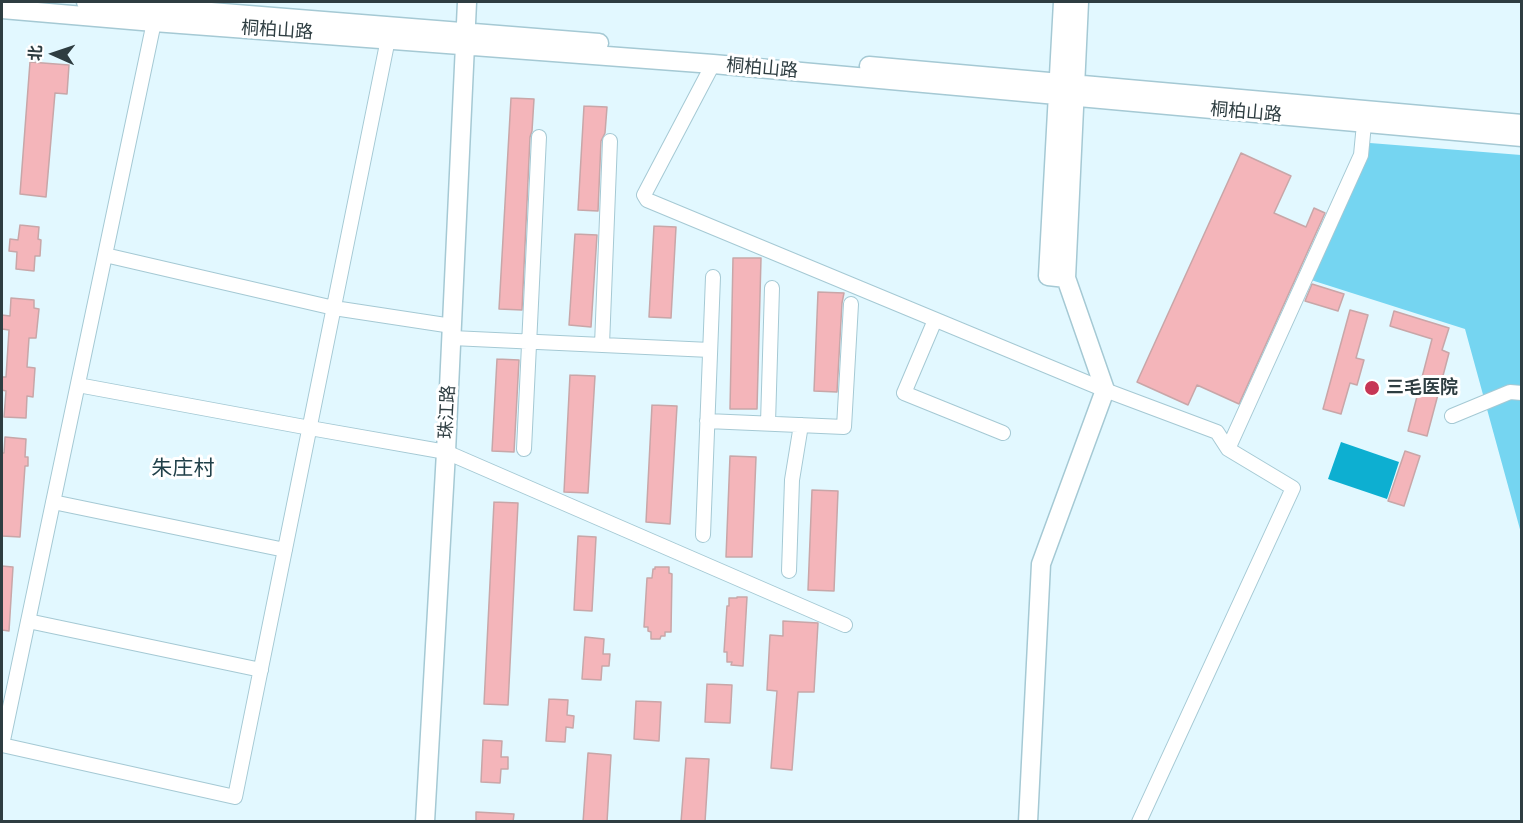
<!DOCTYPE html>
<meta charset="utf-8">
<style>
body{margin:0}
#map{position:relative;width:1523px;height:823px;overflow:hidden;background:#e2f8ff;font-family:Signika,"Noto Sans SC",sans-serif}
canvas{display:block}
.frame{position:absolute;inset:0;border:3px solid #2e3d41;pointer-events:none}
.north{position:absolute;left:24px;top:24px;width:60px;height:60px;-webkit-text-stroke:4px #fff;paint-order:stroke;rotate:273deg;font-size:16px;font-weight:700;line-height:24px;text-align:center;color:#2e3d41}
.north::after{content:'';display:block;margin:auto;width:21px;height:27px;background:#2e3d41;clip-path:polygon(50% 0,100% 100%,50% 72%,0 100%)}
</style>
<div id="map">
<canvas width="1523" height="823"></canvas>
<div class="frame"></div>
<div class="north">北</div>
</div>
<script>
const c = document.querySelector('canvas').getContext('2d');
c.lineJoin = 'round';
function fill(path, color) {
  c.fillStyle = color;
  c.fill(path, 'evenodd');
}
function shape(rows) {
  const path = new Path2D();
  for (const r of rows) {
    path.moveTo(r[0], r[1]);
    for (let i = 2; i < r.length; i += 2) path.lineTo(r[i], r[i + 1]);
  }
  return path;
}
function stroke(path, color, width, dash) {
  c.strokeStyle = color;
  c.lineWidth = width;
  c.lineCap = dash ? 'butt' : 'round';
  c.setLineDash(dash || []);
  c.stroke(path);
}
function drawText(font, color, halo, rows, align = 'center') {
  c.font = font + ' Signika,"Noto Sans SC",sans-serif';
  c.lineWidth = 6;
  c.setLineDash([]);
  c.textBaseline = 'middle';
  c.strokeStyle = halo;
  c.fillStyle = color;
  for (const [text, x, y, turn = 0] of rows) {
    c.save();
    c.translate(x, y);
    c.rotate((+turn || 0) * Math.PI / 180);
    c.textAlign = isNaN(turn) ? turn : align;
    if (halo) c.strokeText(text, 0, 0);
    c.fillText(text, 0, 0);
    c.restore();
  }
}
fill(shape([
 [1370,143,1521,155,1521,533,1465,329,1311,280,1364,166]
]), '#75d5f1');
fill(shape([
 [1341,442,1399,462,1387,499,1328,479]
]), '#0dafd1');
const building = shape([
 [30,62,69,65,67,94,55,93,46,197,20,194,30,62],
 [511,98,534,99,532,131,530,137,522,310,499,309,511,98],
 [584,106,607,107,605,133,601,141,598,211,578,210,584,106],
 [1241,153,1291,176,1274,213,1306,227,1314,208,1325,213,1239,404,1197,385,1188,405,1137,382,1241,153],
 [20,225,39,227,38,239,41,240,40,256,35,256,34,271,16,269,17,252,9,251,10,239,18,240,20,225],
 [654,226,676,227,671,318,649,317,654,226],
 [575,234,597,235,591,327,569,325,575,234],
 [733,258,761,258,757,409,730,409,733,258],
 [1312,284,1344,294,1338,311,1305,301,1312,284],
 [818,292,844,293,842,303,837,392,814,391,818,292],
 [11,298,34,300,34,308,39,309,36,338,29,338,27,367,35,368,33,397,27,396,26,418,4,417,6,391,2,390,2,377,6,377,9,330,2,329,2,315,10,316,11,298],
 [1350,310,1368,315,1356,358,1364,360,1357,385,1350,383,1341,414,1323,409,1350,310],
 [1394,311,1449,328,1442,350,1449,353,1427,436,1408,431,1432,339,1390,326,1394,311],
 [497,359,519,360,514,452,492,451,497,359],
 [570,375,595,376,588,493,564,492,570,375],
 [652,405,677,406,670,524,646,522,652,405],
 [5,437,26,439,25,457,28,457,28,466,25,466,20,537,2,536,2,453,4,453,5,437],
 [1405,451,1420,456,1404,506,1388,501,1405,451],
 [730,456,756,457,752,557,726,557,730,456],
 [812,490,838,491,834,591,808,590,812,490],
 [494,502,518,503,508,705,484,704,494,502],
 [578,536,596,537,592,611,574,610,578,536],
 [2,566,13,567,9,631,2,630,2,566],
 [655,567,669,567,669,573,672,574,671,632,665,632,665,636,661,636,660,639,651,639,651,632,648,631,648,627,644,627,647,578,652,578,653,569,655,569,655,567],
 [737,597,747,597,743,666,731,665,732,662,727,662,727,652,724,652,727,606,729,606,729,598,737,598,737,597],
 [783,621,818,623,814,692,798,692,792,770,771,768,777,691,767,690,770,635,783,636,783,621],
 [585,637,604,639,603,654,610,654,609,666,602,666,601,680,582,679,585,637],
 [707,684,732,685,730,723,705,722,707,684],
 [549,699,568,700,567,715,574,716,573,728,566,727,565,742,546,741,549,699],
 [636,701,661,702,659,741,634,739,636,701],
 [483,740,502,741,501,757,508,757,508,769,501,769,500,783,481,782,483,740],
 [588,753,611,755,607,822,583,822,588,753],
 [686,758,709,759,705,822,681,822,686,758],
 [476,812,514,814,513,822,476,822,476,812]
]);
fill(building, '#f4b5ba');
stroke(building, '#c8a6a8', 1.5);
const minor = shape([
 [713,64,644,195,647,200,1105,390,1217,432,1228,449,1293,488,1139,822],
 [105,255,334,308,452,326],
 [935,320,904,393,1003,433],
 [452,338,710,350],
 [602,345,610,141],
 [78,385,310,428,446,452,845,625],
 [1452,416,1510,392,1522,393],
 [707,421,844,427,851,304],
 [768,423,772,288],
 [524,449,539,137],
 [1228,449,1361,155,1364,124],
 [53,502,285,550],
 [703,535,713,277],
 [789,571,792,480,801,425],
 [28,621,261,670],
 [2,745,235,797,388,39],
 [2,745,154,22]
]);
const tertiary = shape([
 [86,2,599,43],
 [1063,2,1048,276,1066,278],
 [2,9,154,22,713,64,1522,137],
 [869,66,1522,124],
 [425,822,446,452,467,2],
 [1028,822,1041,564,1105,390,1066,278,1079,2]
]);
stroke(minor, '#a5c9d4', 16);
stroke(tertiary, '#a5c9d4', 21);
stroke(minor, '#fff', 14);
stroke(tertiary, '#fff', 18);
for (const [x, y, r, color] of [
 [1372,388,8,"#c63655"]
]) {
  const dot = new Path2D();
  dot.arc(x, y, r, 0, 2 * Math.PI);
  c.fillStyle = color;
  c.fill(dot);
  stroke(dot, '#fff', 2);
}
drawText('18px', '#2e3d41', '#fff', [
 ["桐柏山路",277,31,4],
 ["桐柏山路",762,69,5],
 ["桐柏山路",1246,113,5],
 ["珠江路",448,412,-87]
]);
drawText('bold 18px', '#2e3d41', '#fff', [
 ["三毛医院",1386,388]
], 'left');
drawText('21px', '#204049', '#fff', [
 ["朱庄村",183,469]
]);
</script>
